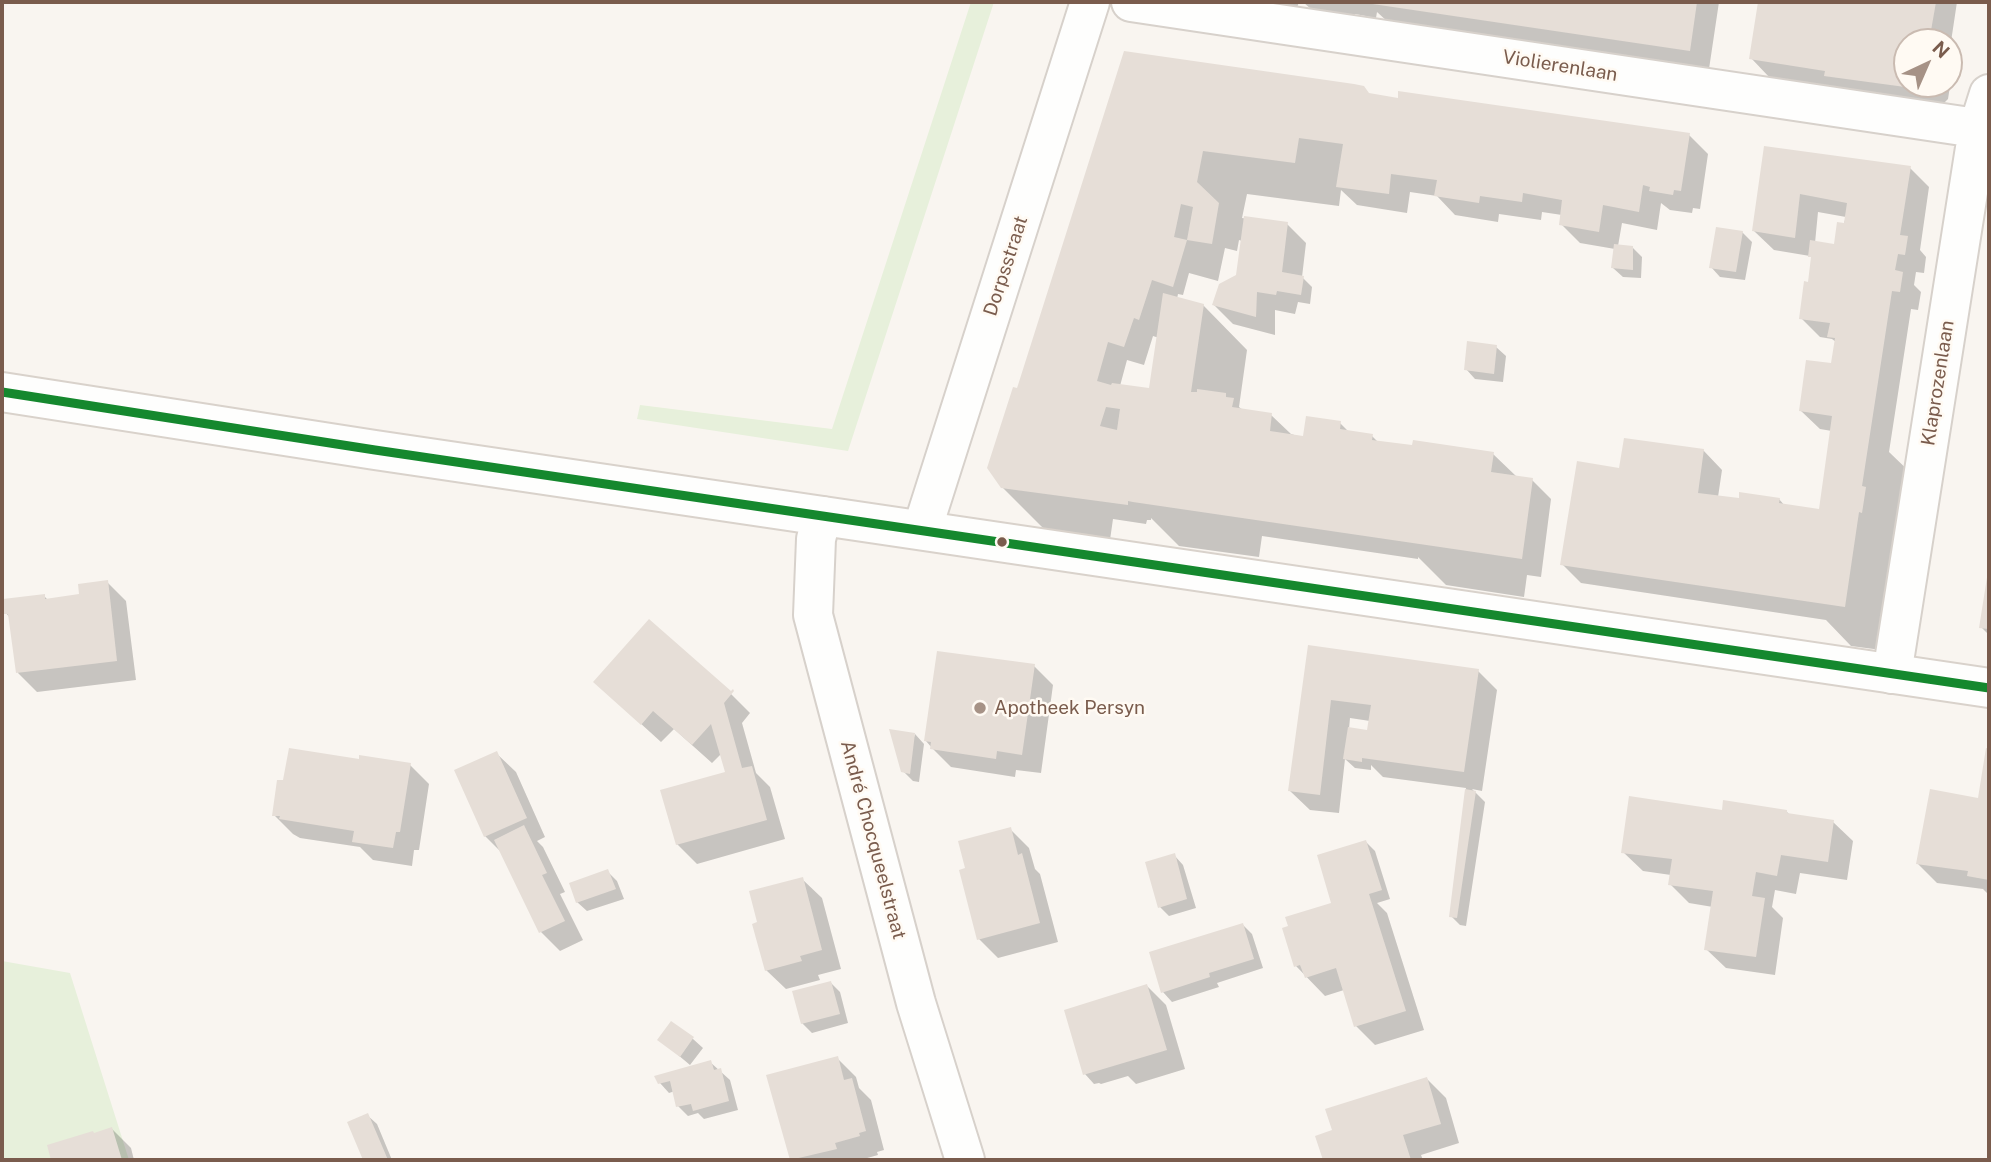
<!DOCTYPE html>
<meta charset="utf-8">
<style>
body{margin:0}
#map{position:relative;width:1991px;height:1162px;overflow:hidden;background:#f9f5f0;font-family:"Public Sans",sans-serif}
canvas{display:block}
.frame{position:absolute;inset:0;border:4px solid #7a5c4d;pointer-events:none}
.north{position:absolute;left:1893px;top:28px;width:70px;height:70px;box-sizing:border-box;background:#fffaf3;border:2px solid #cabbb1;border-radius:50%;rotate:44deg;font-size:19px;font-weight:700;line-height:28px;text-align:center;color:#7a5c4d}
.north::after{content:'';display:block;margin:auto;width:24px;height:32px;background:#a69286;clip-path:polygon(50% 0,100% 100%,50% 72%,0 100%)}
</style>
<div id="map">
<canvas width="1991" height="1162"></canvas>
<div class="frame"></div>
<div class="north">N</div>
</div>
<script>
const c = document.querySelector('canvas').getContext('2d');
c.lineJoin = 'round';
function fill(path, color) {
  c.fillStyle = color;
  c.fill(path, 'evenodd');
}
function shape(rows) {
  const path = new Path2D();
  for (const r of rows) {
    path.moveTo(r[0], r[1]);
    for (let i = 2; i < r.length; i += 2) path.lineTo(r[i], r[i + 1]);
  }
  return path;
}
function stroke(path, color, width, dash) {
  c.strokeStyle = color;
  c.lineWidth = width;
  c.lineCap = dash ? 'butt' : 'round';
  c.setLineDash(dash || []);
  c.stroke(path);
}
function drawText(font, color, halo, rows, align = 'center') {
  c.font = font + ' "Public Sans",sans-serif';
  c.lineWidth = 5;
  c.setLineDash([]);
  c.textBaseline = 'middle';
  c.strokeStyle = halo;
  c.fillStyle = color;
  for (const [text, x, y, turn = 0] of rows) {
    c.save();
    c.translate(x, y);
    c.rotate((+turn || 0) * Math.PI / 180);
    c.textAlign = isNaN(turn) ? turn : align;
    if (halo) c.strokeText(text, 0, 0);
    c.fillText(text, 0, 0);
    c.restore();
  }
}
fill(shape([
 [971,2,994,2,848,451,637,419,640,405,832,429],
 [2,961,70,973,129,1160,2,1160]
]), '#e7f0db');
fill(shape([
 [1210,2,1299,2,1290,28],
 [1303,2,1719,2,1709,69,1388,22,1377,12,1376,18,1355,14,1354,17,1312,10],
 [1759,2,1957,2,1949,55,1949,42,1907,42,1907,84,1949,84,1949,57,1954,61,1948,99,1940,107,1770,78,1751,58],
 [1126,53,1369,95,1689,135,1708,154,1700,209,1693,208,1692,213,1670,210,1661,203,1657,230,1622,223,1618,246,1633,248,1642,257,1641,278,1623,277,1613,268,1615,249,1580,243,1561,224,1562,215,1542,212,1541,220,1499,214,1498,222,1455,215,1437,196,1410,192,1407,213,1357,205,1341,190,1339,206,1247,194,1242,218,1287,224,1306,243,1302,277,1312,287,1310,304,1298,302,1295,314,1275,310,1275,335,1233,324,1214,305,1237,276,1242,241,1239,240,1237,251,1225,248,1218,281,1189,273,1183,295,1178,294,1177,299,1203,305,1247,350,1239,407,1243,410,1271,415,1291,434,1305,438,1340,423,1349,432,1372,436,1379,443,1493,454,1517,477,1532,480,1551,499,1541,577,1527,575,1524,597,1446,585,1418,557,1418,559,1262,536,1259,557,1179,546,1151,518,1151,520,1147,520,1146,524,1113,519,1110,540,1047,532,1002,487,1018,390],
 [1153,336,1159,338,1151,392,1120,386,1127,360,1144,365],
 [1765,148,1910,168,1929,187,1920,250,1926,257,1924,273,1916,272,1914,285,1921,292,1918,310,1911,309,1889,452,1915,477,1889,651,1851,646,1826,620,1581,583,1562,564,1618,469,1703,450,1722,470,1718,497,1740,500,1779,499,1785,506,1820,511,1832,431,1820,429,1800,410,1832,365,1836,342,1832,339,1820,337,1801,318,1810,284,1813,260,1810,256,1774,250,1754,231],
 [1818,212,1846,217,1836,246,1815,243],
 [1742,232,1752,242,1745,280,1720,277,1711,267],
 [1496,347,1506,356,1503,382,1475,379,1466,369],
 [1989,573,1989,635,1981,627],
 [107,582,126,601,136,680,37,692,18,673,10,618,6,613,44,596,48,600,81,596],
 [1309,647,1478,671,1497,690,1482,791,1472,789,1485,802,1466,926,1460,925,1451,916,1466,788,1383,777,1371,765,1371,770,1355,768,1345,759,1339,813,1310,810,1290,791],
 [1350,718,1370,721,1368,734,1349,729],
 [1034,666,1053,685,1041,773,1016,770,1015,777,951,767,932,748,926,741],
 [595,682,731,694,750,713,742,723,756,773,770,787,785,839,697,864,677,844,727,773,722,753,712,763,674,729,661,742],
 [915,734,924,744,919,782,913,781,903,771],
 [1988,750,1989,750,1989,895,1983,889,1937,883,1918,864,1980,800],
 [496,753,516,772,545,837,537,841,543,847,565,892,560,894,583,940,560,951,541,932,503,854,485,836],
 [360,761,410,765,429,784,419,850,414,850,412,866,373,860,360,847,300,838,293,834,274,815],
 [1786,811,1791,816,1833,822,1853,841,1847,880,1800,873,1796,894,1775,890,1772,907,1783,918,1775,975,1726,968,1706,949,1713,907,1689,903,1670,884,1671,875,1643,871,1623,852,1723,812],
 [1010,829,1029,848,1035,869,1040,874,1058,942,998,958,979,939],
 [1366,842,1375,851,1390,899,1377,903,1387,913,1424,1030,1375,1045,1356,1026,1344,990,1325,996,1296,966,1335,904],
 [1174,855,1183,865,1196,908,1169,916,1160,907],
 [608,872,617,881,624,899,587,911,577,902],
 [802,879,822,898,841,969,818,975,820,980,786,989,766,970],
 [1243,925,1252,934,1263,968,1217,983,1219,987,1172,1002,1163,992],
 [831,983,840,992,848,1023,812,1033,802,1023],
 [1147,986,1166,1005,1185,1069,1136,1084,1128,1076,1101,1084,1099,1083,1094,1084,1085,1074,1066,1011],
 [671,1023,693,1039,703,1048,690,1065,659,1039],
 [837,1058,856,1077,859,1088,871,1100,884,1150,877,1152,878,1155,860,1160,791,1160,768,1076],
 [710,1062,730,1080,738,1110,704,1119,698,1113,688,1116,678,1106,675,1091,669,1093,660,1083],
 [1427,1079,1446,1098,1459,1143,1421,1155,1423,1160,1325,1160,1318,1137,1334,1132],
 [367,1115,377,1124,392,1160,364,1160,349,1123],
 [112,1129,131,1148,134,1160,53,1160,49,1146]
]), '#0003');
fill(shape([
 [1366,2,1697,2,1690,51,1366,3],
 [1758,2,1936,2,1929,42,1907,42,1907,84,1925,84,1920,89,1824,76,1825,71,1749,59],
 [1124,51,1354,84,1364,86,1369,93,1398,98,1398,91,1690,133,1681,191,1674,190,1673,195,1649,191,1650,187,1643,185,1639,212,1603,205,1599,232,1559,225,1562,200,1523,193,1522,202,1480,196,1479,203,1434,196,1437,180,1391,174,1389,194,1336,187,1343,144,1299,138,1295,163,1203,151,1197,182,1219,203,1212,244,1187,240,1193,207,1181,204,1174,237,1187,240,1173,287,1152,280,1139,320,1134,318,1124,347,1108,342,1097,381,1111,385,1112,383,1149,388,1163,293,1204,304,1191,392,1197,392,1197,389,1226,393,1226,397,1234,398,1232,407,1272,413,1270,431,1303,436,1306,416,1341,421,1340,429,1373,434,1372,440,1412,445,1413,440,1494,452,1491,472,1533,478,1522,559,1133,502,1128,501,1128,505,1001,488,987,468,1013,387,1017,388,1018,385],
 [1106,407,1120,409,1117,430,1100,426],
 [1764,146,1911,166,1900,235,1908,236,1905,255,1898,254,1895,270,1903,272,1900,292,1892,291,1862,486,1866,487,1862,513,1859,512,1845,607,1560,565,1577,461,1619,468,1624,438,1704,449,1698,493,1739,498,1739,492,1780,498,1779,503,1819,509,1832,416,1799,411,1806,360,1831,363,1835,338,1827,337,1830,323,1799,319,1804,281,1808,282,1811,257,1808,257,1810,240,1834,244,1837,222,1844,223,1847,203,1800,194,1795,238,1752,231],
 [1244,216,1288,222,1282,272,1304,276,1301,295,1277,291,1276,295,1257,292,1256,317,1212,305,1219,284,1236,275],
 [1716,227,1743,231,1736,272,1709,268],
 [1614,244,1633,246,1633,270,1611,268],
 [1467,341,1497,345,1494,374,1464,370],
 [1988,571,1989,571,1989,629,1979,628],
 [108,580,117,661,16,673,8,614,4,614,3,599,45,594,45,599,79,594,78,584],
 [649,619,731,691,733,689,734,691,724,703,742,768,752,766,767,820,676,845,660,790,725,772,711,724,692,745,653,711,641,725,593,682],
 [1308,645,1479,669,1464,772,1362,758,1362,762,1343,759,1348,727,1367,730,1371,705,1331,700,1320,795,1288,791],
 [937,651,1035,664,1022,755,997,751,996,759,930,749,931,742,924,741],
 [889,729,915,733,910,774,901,772],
 [289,748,359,759,359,755,411,763,400,832,396,832,393,848,352,842,354,831,279,819,280,816,272,816,277,780,283,780],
 [1986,748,1989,749,1989,880,1967,876,1968,871,1916,864,1930,789,1978,798],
 [497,751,527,818,484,837,454,770],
 [1465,789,1476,791,1457,918,1449,917],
 [1629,796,1722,810,1723,800,1787,810,1787,813,1834,820,1828,862,1781,855,1777,876,1756,872,1752,896,1765,898,1756,957,1704,950,1713,891,1668,885,1672,859,1621,853],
 [524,825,547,873,542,875,565,921,539,933,494,840],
 [1011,827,1018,855,1022,853,1040,923,977,940,959,870,965,868,958,841],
 [1366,840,1382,890,1369,894,1406,1011,1354,1027,1336,968,1305,978,1300,965,1294,967,1282,928,1288,926,1285,917,1331,903,1317,855],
 [1175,853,1187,899,1158,908,1145,862],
 [608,869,616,889,576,903,569,883],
 [803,877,822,950,800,956,802,961,765,971,752,924,757,922,749,891],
 [1243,923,1254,959,1209,973,1210,977,1161,993,1149,952],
 [831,981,840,1014,801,1024,792,991],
 [1147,984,1167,1050,1083,1075,1064,1010],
 [671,1021,694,1037,680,1057,657,1040],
 [838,1056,844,1080,852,1078,866,1131,859,1133,860,1136,835,1143,837,1149,790,1160,766,1075],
 [711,1060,714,1070,721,1068,729,1101,693,1111,691,1104,676,1107,670,1081,658,1084,654,1076],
 [1427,1077,1441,1124,1403,1135,1411,1160,1323,1160,1315,1136,1332,1130,1325,1109],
 [368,1113,388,1160,363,1160,347,1122],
 [112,1127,122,1160,51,1160,47,1145,93,1131,94,1133]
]), '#e6ded7');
const minor = shape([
 [1131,2,1989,130],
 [822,516,816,539,813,615,916,1003,965,1160],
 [922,530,1090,2],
 [1892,674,1978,129,1989,94]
]);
const secondary = shape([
 [2,392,375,450,1989,688]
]);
stroke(minor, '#d7d1cb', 42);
stroke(secondary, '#d9d2cb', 42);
stroke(minor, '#fefefd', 38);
stroke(secondary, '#fefefd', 38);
stroke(shape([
 [2,392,375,450,1989,688]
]), '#15882e', 9);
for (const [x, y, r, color] of [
 [1002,542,6,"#7a5c4d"],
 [980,708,7,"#a69286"]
]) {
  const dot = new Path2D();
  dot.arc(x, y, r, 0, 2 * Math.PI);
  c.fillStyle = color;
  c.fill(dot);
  stroke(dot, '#fffaf3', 2.5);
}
drawText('19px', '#7a5c4d', '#fffaf3', [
 ["Violierenlaan",1560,66,9],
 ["Dorpsstraat",1006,266,-72],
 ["Klaprozenlaan",1938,383,-81],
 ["André Chocqueelstraat",873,840,75]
]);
drawText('19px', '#7a5c4d', '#fffaf3', [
 ["Apotheek Persyn",994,708]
], 'left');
</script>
